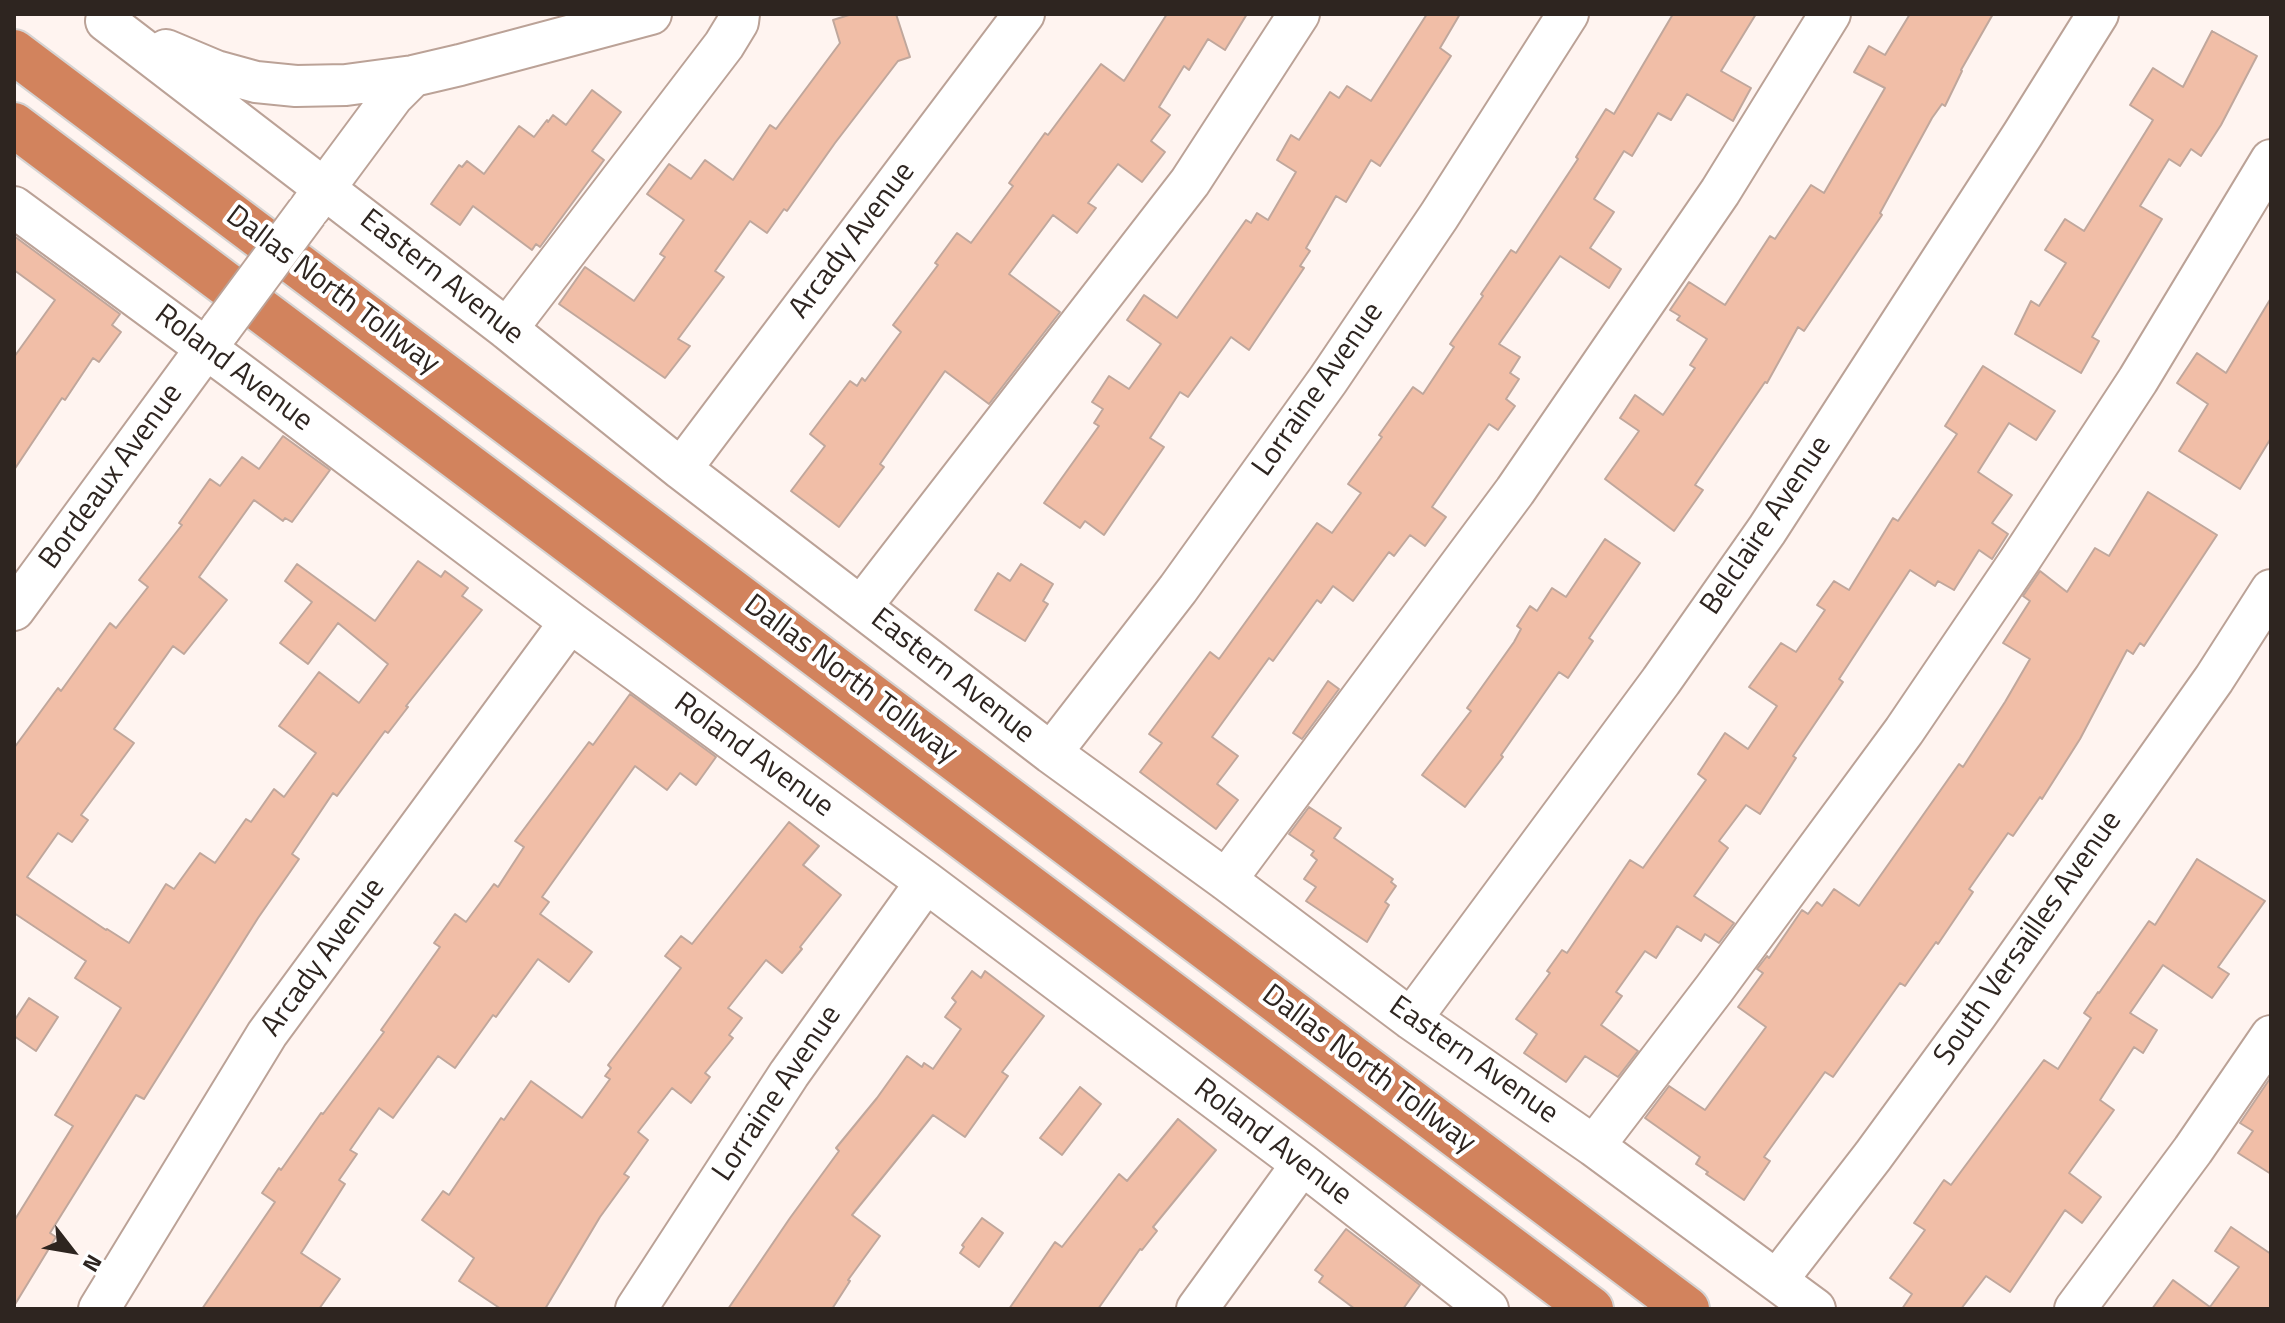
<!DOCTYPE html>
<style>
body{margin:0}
#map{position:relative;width:2285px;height:1323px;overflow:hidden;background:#fff4f0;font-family:"Titillium Web",sans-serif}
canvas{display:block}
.frame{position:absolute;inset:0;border:16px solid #2e2520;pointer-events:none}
.north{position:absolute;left:32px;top:1211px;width:80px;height:80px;-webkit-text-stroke:6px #fff;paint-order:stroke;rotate:121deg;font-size:22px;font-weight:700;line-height:32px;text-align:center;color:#2e2520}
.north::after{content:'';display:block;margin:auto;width:28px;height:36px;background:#2e2520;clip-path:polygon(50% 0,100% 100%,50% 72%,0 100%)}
</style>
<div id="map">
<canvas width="2285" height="1323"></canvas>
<div class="frame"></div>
<div class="north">N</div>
</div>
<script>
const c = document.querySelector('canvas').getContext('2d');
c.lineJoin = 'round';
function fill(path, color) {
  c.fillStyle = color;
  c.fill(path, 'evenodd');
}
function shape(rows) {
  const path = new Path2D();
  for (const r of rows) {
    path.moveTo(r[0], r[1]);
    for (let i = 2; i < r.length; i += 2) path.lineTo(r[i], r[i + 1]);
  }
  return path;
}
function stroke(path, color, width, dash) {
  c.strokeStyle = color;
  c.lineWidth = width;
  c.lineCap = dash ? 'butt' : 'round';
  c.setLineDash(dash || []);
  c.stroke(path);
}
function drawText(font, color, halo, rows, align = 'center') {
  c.font = font + ' "Titillium Web",sans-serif';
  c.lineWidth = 8;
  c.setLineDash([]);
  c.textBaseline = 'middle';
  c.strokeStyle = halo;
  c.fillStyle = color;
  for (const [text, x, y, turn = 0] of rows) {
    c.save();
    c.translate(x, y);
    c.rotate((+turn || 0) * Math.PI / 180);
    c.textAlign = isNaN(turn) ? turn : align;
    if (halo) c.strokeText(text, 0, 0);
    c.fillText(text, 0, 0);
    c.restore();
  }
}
const building = shape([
 [852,14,896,14,910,57,898,61,835,143,787,211,784,209,767,233,750,221,715,271,724,277,678,339,690,346,665,378,559,304,585,267,634,301,665,257,660,254,684,220,647,194,669,164,691,179,705,160,733,180,770,125,776,129,840,43,833,20,852,14],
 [1167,14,1247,14,1225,50,1208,39,1189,70,1184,66,1159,107,1170,115,1151,141,1165,152,1142,182,1118,164,1088,203,1096,208,1077,233,1053,215,1009,274,1060,312,989,404,945,371,880,464,884,467,839,527,791,491,825,446,810,434,850,381,857,386,862,378,865,381,901,332,893,325,938,265,935,263,957,233,971,243,1013,186,1009,183,1045,133,1048,135,1101,64,1124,81,1167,14],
 [1427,14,1460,14,1440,48,1451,56,1380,166,1371,160,1346,202,1336,196,1306,248,1310,251,1300,266,1304,268,1249,350,1231,337,1188,397,1180,392,1150,438,1164,447,1104,535,1085,521,1080,528,1044,503,1099,426,1094,423,1103,409,1092,402,1109,376,1129,389,1161,344,1127,320,1144,295,1177,318,1246,220,1251,223,1257,213,1268,220,1296,172,1277,160,1291,135,1299,140,1330,92,1339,98,1347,86,1371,101,1427,14],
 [1673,14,1756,14,1721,71,1751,88,1733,121,1687,94,1671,120,1658,113,1632,156,1624,151,1594,199,1614,212,1590,248,1621,269,1609,288,1560,256,1499,344,1520,357,1510,373,1519,379,1506,399,1515,406,1498,430,1489,424,1432,507,1446,517,1425,546,1410,535,1394,556,1389,552,1353,601,1333,586,1321,603,1317,600,1273,661,1269,658,1212,737,1238,756,1217,784,1238,800,1216,829,1140,772,1162,743,1149,734,1210,652,1219,659,1317,523,1332,533,1361,493,1348,484,1382,437,1379,435,1413,387,1423,394,1454,347,1450,344,1483,296,1481,294,1511,250,1516,253,1578,159,1576,157,1606,109,1614,114,1673,14],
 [1910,14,1993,14,1961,70,1962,71,1945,106,1942,104,1932,118,1880,213,1882,215,1804,331,1798,327,1767,383,1765,382,1695,485,1703,490,1674,531,1605,479,1639,431,1620,418,1635,395,1663,415,1695,368,1690,365,1707,339,1677,320,1680,316,1670,310,1689,282,1725,305,1770,236,1775,239,1811,185,1824,193,1885,88,1854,72,1869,46,1885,55,1910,14],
 [2212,31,2257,56,2221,125,2201,156,2191,149,2180,166,2169,159,2140,206,2162,219,2092,337,2099,341,2081,373,2015,334,2031,301,2039,306,2066,263,2045,250,2065,219,2084,231,2140,141,2153,120,2130,105,2153,68,2183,87,2212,31],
 [592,90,621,112,592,151,604,160,540,247,536,244,532,250,473,206,460,225,431,204,459,165,462,167,467,161,484,174,519,126,534,137,547,120,548,122,553,115,566,125,592,90],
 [14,236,120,314,112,325,121,332,99,362,93,358,65,400,62,398,14,470,14,357,55,300,14,270,14,236],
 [2271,298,2271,438,2240,489,2179,451,2208,404,2177,383,2197,353,2226,373,2271,298],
 [1983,366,2055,411,2036,440,2009,423,1978,472,2012,495,1992,523,2008,534,1992,559,1979,550,1954,590,1938,581,1935,586,1910,570,1839,679,1843,682,1793,756,1796,758,1760,814,1746,805,1719,841,1728,848,1694,896,1734,923,1719,943,1705,934,1701,941,1677,926,1656,958,1645,951,1616,992,1622,996,1601,1025,1638,1051,1618,1077,1585,1056,1566,1082,1524,1053,1537,1034,1516,1019,1550,973,1547,971,1562,950,1567,953,1630,860,1643,868,1706,780,1698,774,1725,733,1748,749,1777,706,1749,687,1781,643,1796,652,1825,610,1817,605,1834,581,1849,590,1893,518,1898,521,1957,434,1945,426,1983,366],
 [283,436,330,470,292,522,285,518,283,521,254,500,199,577,227,600,184,654,173,646,114,729,134,743,81,815,88,820,72,842,58,833,27,877,106,930,107,929,129,943,166,884,174,889,200,853,215,863,246,819,251,822,274,789,284,797,316,753,279,726,319,672,359,703,388,664,338,623,308,664,280,643,312,602,285,581,297,564,375,621,418,561,441,577,445,571,468,588,462,596,482,610,406,706,408,707,388,733,385,731,337,796,333,793,292,854,299,859,258,918,144,1099,136,1095,50,1233,56,1237,14,1306,14,1221,73,1126,55,1115,121,1008,75,978,86,961,14,913,14,748,58,688,61,691,110,623,116,628,148,587,139,580,182,525,179,523,210,479,220,486,242,457,259,469,283,436],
 [2148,492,2217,535,2144,646,2140,643,2133,654,2127,650,2080,739,2042,799,2040,797,2013,836,2008,833,1969,889,1973,892,1938,944,1936,942,1905,986,1900,983,1833,1077,1825,1072,1764,1157,1770,1161,1744,1200,1706,1174,1708,1172,1696,1164,1700,1157,1645,1118,1669,1086,1705,1110,1766,1027,1738,1007,1763,973,1757,969,1767,956,1769,958,1802,910,1808,914,1817,902,1822,906,1834,889,1859,906,1959,764,1963,767,2005,702,2030,659,2003,643,2030,601,2023,596,2040,571,2067,592,2095,548,2109,556,2148,492],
 [1605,539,1640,563,1589,638,1593,641,1568,678,1559,672,1501,755,1503,757,1465,807,1422,775,1471,711,1467,708,1514,642,1521,629,1517,626,1530,606,1537,611,1552,588,1566,597,1605,539],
 [1021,564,1053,584,1043,601,1048,604,1025,641,975,610,998,573,1010,581,1021,564],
 [1328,681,1339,689,1302,739,1293,733,1328,681],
 [630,694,716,757,696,785,680,773,667,790,635,766,542,897,549,902,540,914,592,952,569,982,538,959,496,1017,493,1015,455,1068,438,1056,393,1118,379,1108,350,1150,357,1154,339,1180,345,1184,301,1253,340,1279,319,1309,202,1309,275,1202,262,1193,279,1168,281,1170,321,1113,323,1114,384,1032,381,1030,440,947,434,943,455,914,466,922,494,884,498,887,524,847,515,841,589,742,593,745,630,694],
 [1309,807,1341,828,1334,838,1393,879,1391,882,1396,886,1385,902,1389,905,1367,942,1306,901,1316,887,1304,879,1317,860,1311,855,1314,851,1289,834,1309,807],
 [789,822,819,846,803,865,841,895,800,947,802,949,782,973,766,960,728,1008,742,1018,729,1035,733,1038,705,1073,710,1077,691,1103,672,1088,638,1132,648,1140,624,1174,629,1177,600,1217,545,1309,501,1309,459,1281,474,1258,422,1220,443,1191,449,1195,501,1118,504,1120,531,1081,582,1118,610,1079,605,1076,611,1068,608,1065,681,968,665,956,681,936,692,944,789,822],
 [2197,859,2265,901,2218,967,2229,974,2212,998,2163,965,2130,1013,2157,1030,2143,1053,2134,1047,2100,1100,2114,1110,2069,1173,2101,1197,2082,1223,2065,1210,2010,1292,1986,1276,1961,1309,1902,1309,1912,1294,1890,1278,1925,1230,1914,1223,1944,1180,1951,1185,2044,1060,2058,1069,2091,1018,2084,1013,2098,992,2099,993,2149,921,2155,925,2197,859],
 [972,971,981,978,985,971,1044,1016,1002,1072,1008,1076,965,1137,933,1115,852,1215,880,1236,848,1280,850,1281,832,1309,728,1309,790,1218,839,1151,836,1148,877,1098,907,1056,922,1067,924,1063,933,1069,961,1029,945,1017,956,1002,952,998,972,971],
 [29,998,58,1017,36,1051,14,1036,14,1021,29,998],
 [2271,1077,2271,1174,2238,1153,2253,1131,2240,1123,2271,1077],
 [1080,1087,1101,1104,1062,1155,1040,1138,1080,1087],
 [1178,1119,1216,1150,1153,1227,1157,1231,1142,1250,1140,1249,1098,1309,1009,1309,1055,1242,1062,1247,1119,1174,1127,1181,1178,1119],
 [982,1218,1003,1233,979,1267,960,1253,964,1247,962,1245,982,1218],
 [2231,1227,2271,1254,2271,1309,2152,1309,2173,1280,2210,1307,2239,1267,2215,1251,2231,1227],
 [1346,1229,1420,1285,1403,1309,1355,1309,1319,1282,1323,1276,1315,1270,1346,1229]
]);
fill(building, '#f1bea7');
stroke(building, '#c0a79c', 2);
const minor = shape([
 [106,21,507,329,681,469,1051,753,1226,880,1411,1019,1594,1146,1815,1309],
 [166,50,216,71,256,82,296,86,346,85,413,76,460,65,651,14],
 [14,207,234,369,570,622,926,882,1302,1164,1488,1309],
 [310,208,393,96,413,76],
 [507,329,724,45,738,22,739,14],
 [681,469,1024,14],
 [861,607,1190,182,1299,14],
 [14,610,221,328],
 [1051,753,1178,589,1328,380,1439,216,1568,14],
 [1226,880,1515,491,1720,192,1830,14],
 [1411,1019,1661,681,1767,530,2023,134,2098,14],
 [1594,1146,1714,989,1904,731,2020,560,2138,380,2271,160],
 [1777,1280,1873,1156,1977,1014,2214,679,2271,590],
 [99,1309,267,1034,570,622],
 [636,1309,789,1074,926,882],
 [1197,1309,1302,1164],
 [2075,1309,2193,1150,2271,1036]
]);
const highway = shape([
 [14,52,1687,1309],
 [14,125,1591,1309]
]);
stroke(minor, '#bba297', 44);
stroke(highway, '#d5d3d2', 48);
stroke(minor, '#fff', 40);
stroke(highway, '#d2835d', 44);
const minorBridge = shape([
 [221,328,307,212]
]);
stroke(minorBridge, '#bba297', 44, []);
stroke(minorBridge, '#fff', 40);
drawText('30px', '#2e2520', '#fff', [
 ["Arcady Avenue",853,241,-53],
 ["Eastern Avenue",441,278,38],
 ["Dallas North Tollway",332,291,37],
 ["Roland Avenue",233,369,37],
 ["Lorraine Avenue",1319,390,-55],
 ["Bordeaux Avenue",112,477,-54],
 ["Belclaire Avenue",1767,526,-56],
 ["Eastern Avenue",952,677,38],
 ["Dallas North Tollway",850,680,37],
 ["Roland Avenue",753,756,36],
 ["South Versailles Avenue",2029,939,-55],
 ["Arcady Avenue",324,958,-54],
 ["Eastern Avenue",1473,1061,35],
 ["Dallas North Tollway",1368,1070,37],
 ["Lorraine Avenue",778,1094,-56],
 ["Roland Avenue",1272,1143,37]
]);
</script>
